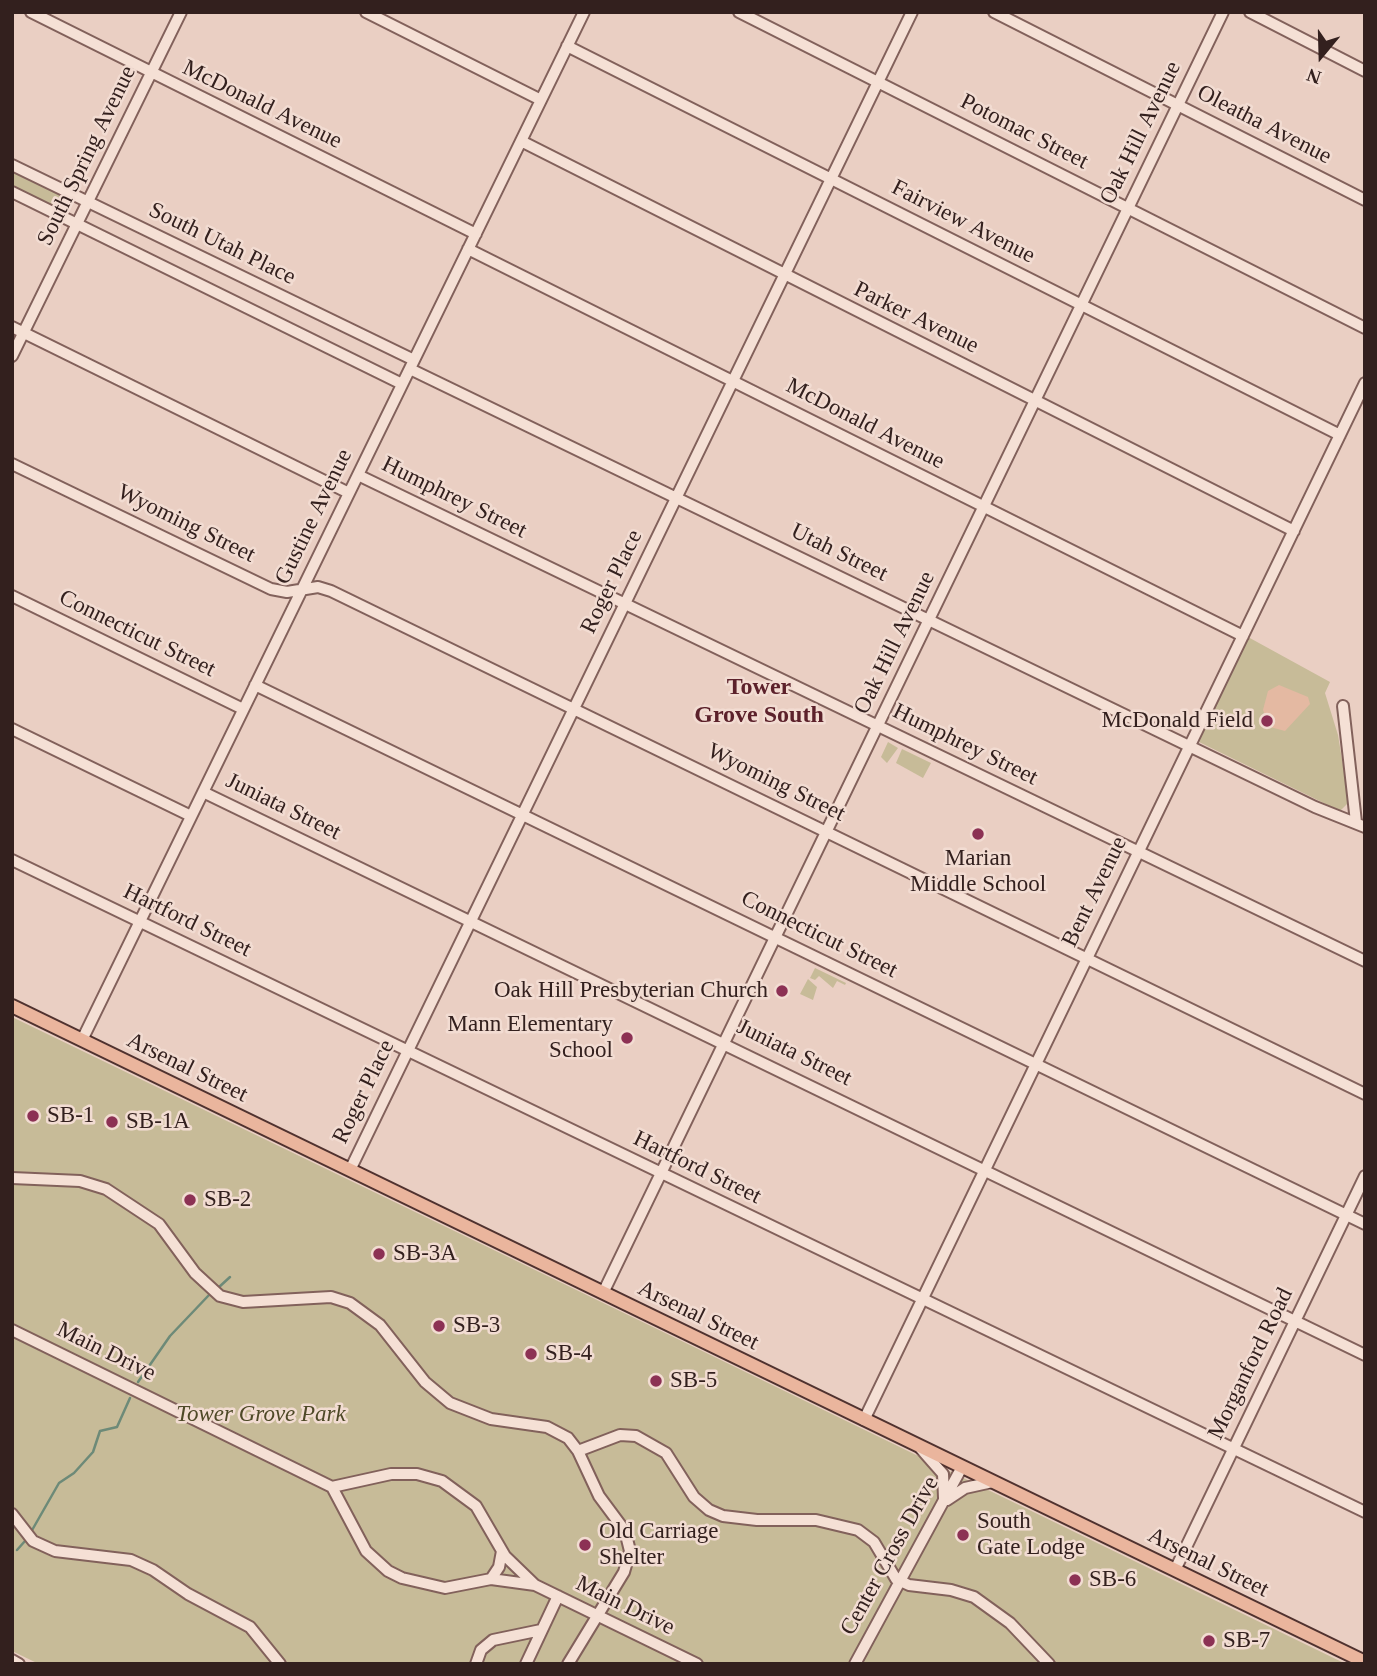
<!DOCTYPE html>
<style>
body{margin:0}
#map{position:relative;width:1377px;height:1676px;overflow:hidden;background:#eacfc3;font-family:"Times New Roman",serif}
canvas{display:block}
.frame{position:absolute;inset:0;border:14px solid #33201e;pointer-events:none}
.north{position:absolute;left:1286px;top:21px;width:70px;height:70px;-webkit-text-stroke:5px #f2dcd2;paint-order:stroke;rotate:199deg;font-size:19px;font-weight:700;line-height:28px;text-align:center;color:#33201e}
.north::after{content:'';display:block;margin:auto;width:24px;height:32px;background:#33201e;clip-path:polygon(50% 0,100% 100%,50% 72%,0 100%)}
</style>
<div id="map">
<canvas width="1377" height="1676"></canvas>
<div class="frame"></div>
<div class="north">N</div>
</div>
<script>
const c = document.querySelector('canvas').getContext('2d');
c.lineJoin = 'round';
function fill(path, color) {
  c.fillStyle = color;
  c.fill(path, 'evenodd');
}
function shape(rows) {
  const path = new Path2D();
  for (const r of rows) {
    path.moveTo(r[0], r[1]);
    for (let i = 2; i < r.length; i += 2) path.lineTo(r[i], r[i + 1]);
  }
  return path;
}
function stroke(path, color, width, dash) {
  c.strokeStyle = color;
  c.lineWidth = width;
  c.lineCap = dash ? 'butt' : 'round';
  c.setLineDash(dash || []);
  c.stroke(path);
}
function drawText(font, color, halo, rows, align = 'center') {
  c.font = font + ' "Times New Roman",serif';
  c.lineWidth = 5;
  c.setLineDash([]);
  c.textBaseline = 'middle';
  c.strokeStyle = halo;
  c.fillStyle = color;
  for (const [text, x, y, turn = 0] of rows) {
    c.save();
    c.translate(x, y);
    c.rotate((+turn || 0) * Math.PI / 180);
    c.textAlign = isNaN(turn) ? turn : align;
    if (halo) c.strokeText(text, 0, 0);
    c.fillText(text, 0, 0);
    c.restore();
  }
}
fill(shape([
 [12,170,60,193,65,200,63,209,61,211,12,189],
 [1248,637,1330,682,1325,693,1338,735,1349,802,1340,811,1199,742],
 [888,742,898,748,887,763,881,757],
 [902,749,931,763,923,778,896,763],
 [815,968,846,983,845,985,837,981,833,988,819,976,815,980,810,978],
 [808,979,817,987,813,1000,800,994],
 [12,1017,657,1329,1346,1664,39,1664,12,1651]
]), '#c7bb98');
fill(shape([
 [1279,685,1308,697,1310,704,1285,731,1270,727,1263,710,1268,691]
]), '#e4b9a2');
stroke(shape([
 [218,1288,230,1277],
 [138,1382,170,1336,209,1295],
 [31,1532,59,1483,74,1473,93,1452,100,1431,117,1427,130,1398],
 [17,1550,25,1541]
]), '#6d8a78', 2.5);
const minor = shape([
 [31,12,476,234],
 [366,12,541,100],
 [739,12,1365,328],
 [994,12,1365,200],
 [1250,12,1365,71],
 [567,46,1340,435],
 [521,141,1294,531],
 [12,165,414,360],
 [12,192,402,384],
 [468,249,1243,636],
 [12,327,349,493],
 [12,356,181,12],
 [410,369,1315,807,1365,827],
 [12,464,271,589,287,592,318,587,331,591,1365,1094],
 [358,475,1365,961],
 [12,596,243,709],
 [255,685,1365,1224],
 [1343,706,1356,822],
 [12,729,191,816],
 [203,792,1365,1355],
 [12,860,1365,1512],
 [82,1040,584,12],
 [350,1170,912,12],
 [12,1178,80,1181,106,1189,159,1224,195,1273,220,1296,243,1302,331,1297,350,1303,380,1325,425,1382,450,1403,491,1419,547,1427,568,1438,578,1451,599,1496,625,1531,630,1551,624,1572,568,1664],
 [603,1293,1223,12],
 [12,1330,332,1487,391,1474,417,1474,442,1481,476,1506,505,1556,535,1585,491,1579,445,1588,402,1578,388,1571,366,1551,332,1487],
 [864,1420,1365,383],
 [921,1449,943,1474,944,1498],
 [578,1451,620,1435,636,1436,666,1453,694,1497,709,1510,723,1516,757,1520,816,1520,858,1530,874,1542,896,1579,909,1585,951,1590,974,1597,1010,1623,1049,1664],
 [947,1500,965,1488,992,1482],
 [12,1514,33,1541,55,1551,131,1560,153,1570,188,1594,250,1627,280,1664],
 [1175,1570,1365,1176],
 [491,1579,499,1567,502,1551],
 [535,1585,697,1664],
 [12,1660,19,1664],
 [476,1664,481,1650,493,1640,541,1630],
 [526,1664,558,1596],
 [855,1664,962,1467]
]);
const major = shape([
 [12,1006,1365,1662]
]);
stroke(minor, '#82615b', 14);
stroke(major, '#50322f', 16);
stroke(minor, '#f5e0d5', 10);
stroke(major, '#eab59d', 12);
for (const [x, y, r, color] of [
 [1267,721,7,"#8c3154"],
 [978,834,7,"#8c3154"],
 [782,991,7,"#8c3154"],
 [627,1038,7,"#8c3154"],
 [33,1116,7,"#8c3154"],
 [112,1122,7,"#8c3154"],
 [190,1200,7,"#8c3154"],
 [379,1254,7,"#8c3154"],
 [439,1326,7,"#8c3154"],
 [531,1354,7,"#8c3154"],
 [656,1381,7,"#8c3154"],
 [963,1535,7,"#8c3154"],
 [585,1545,7,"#8c3154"],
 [1075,1580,7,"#8c3154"],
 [1209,1641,7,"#8c3154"]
]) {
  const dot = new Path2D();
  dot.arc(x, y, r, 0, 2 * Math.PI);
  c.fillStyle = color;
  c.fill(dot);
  stroke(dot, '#f2dcd2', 2.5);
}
drawText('23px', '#33201e', '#f2dcd2', [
 ["McDonald Avenue",262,105,26],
 ["Oleatha Avenue",1264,125,27],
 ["Potomac Street",1024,132,27],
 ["Oak Hill Avenue",1141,133,-64],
 ["South Spring Avenue",87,156,-64],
 ["Fairview Avenue",963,222,27],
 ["South Utah Place",222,244,26],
 ["Parker Avenue",916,318,26],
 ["McDonald Avenue",865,424,27],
 ["Humphrey Street",454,498,26],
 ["Gustine Avenue",314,517,-64],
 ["Wyoming Street",186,524,26],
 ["Utah Street",839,553,26],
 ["Roger Place",612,582,-64],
 ["Connecticut Street",137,634,26],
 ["Oak Hill Avenue",895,643,-64],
 ["Humphrey Street",965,745,26],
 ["Wyoming Street",776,783,26],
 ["Juniata Street",283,807,26],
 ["Bent Avenue",1095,892,-64],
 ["Hartford Street",187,921,26],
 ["Connecticut Street",819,935,26],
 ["Juniata Street",794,1053,26],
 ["Arsenal Street",187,1068,26],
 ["Roger Place",364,1092,-64],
 ["Hartford Street",697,1168,26],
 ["Arsenal Street",698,1316,26],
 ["Main Drive",106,1352,26],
 ["Morganford Road",1251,1364,-64],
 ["Center Cross Drive",890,1556,-61],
 ["Arsenal Street",1208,1563,26],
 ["Main Drive",625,1606,26]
]);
drawText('23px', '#33201e', '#f2dcd2', [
 ["McDonald Field",1253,721,"right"],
 ["Marian",978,859,"center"],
 ["Middle School",978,885,"center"],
 ["Oak Hill Presbyterian Church",768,991,"right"],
 ["Mann Elementary",613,1025,"right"],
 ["School",613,1051,"right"],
 ["SB-1",47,1116],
 ["SB-1A",126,1122],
 ["SB-2",204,1200],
 ["SB-3A",393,1254],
 ["SB-3",453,1326],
 ["SB-4",545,1354],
 ["SB-5",670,1381],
 ["South",977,1522],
 ["Gate Lodge",977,1548],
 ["Old Carriage",599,1532],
 ["Shelter",599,1558],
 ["SB-6",1089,1580],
 ["SB-7",1223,1641]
], 'left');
drawText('italic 23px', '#4e4927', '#f2dcd2', [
 ["Tower Grove Park",261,1415]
]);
drawText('bold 24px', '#5c212b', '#f2dcd2', [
 ["Tower",759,688],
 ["Grove South",759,716]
]);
</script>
